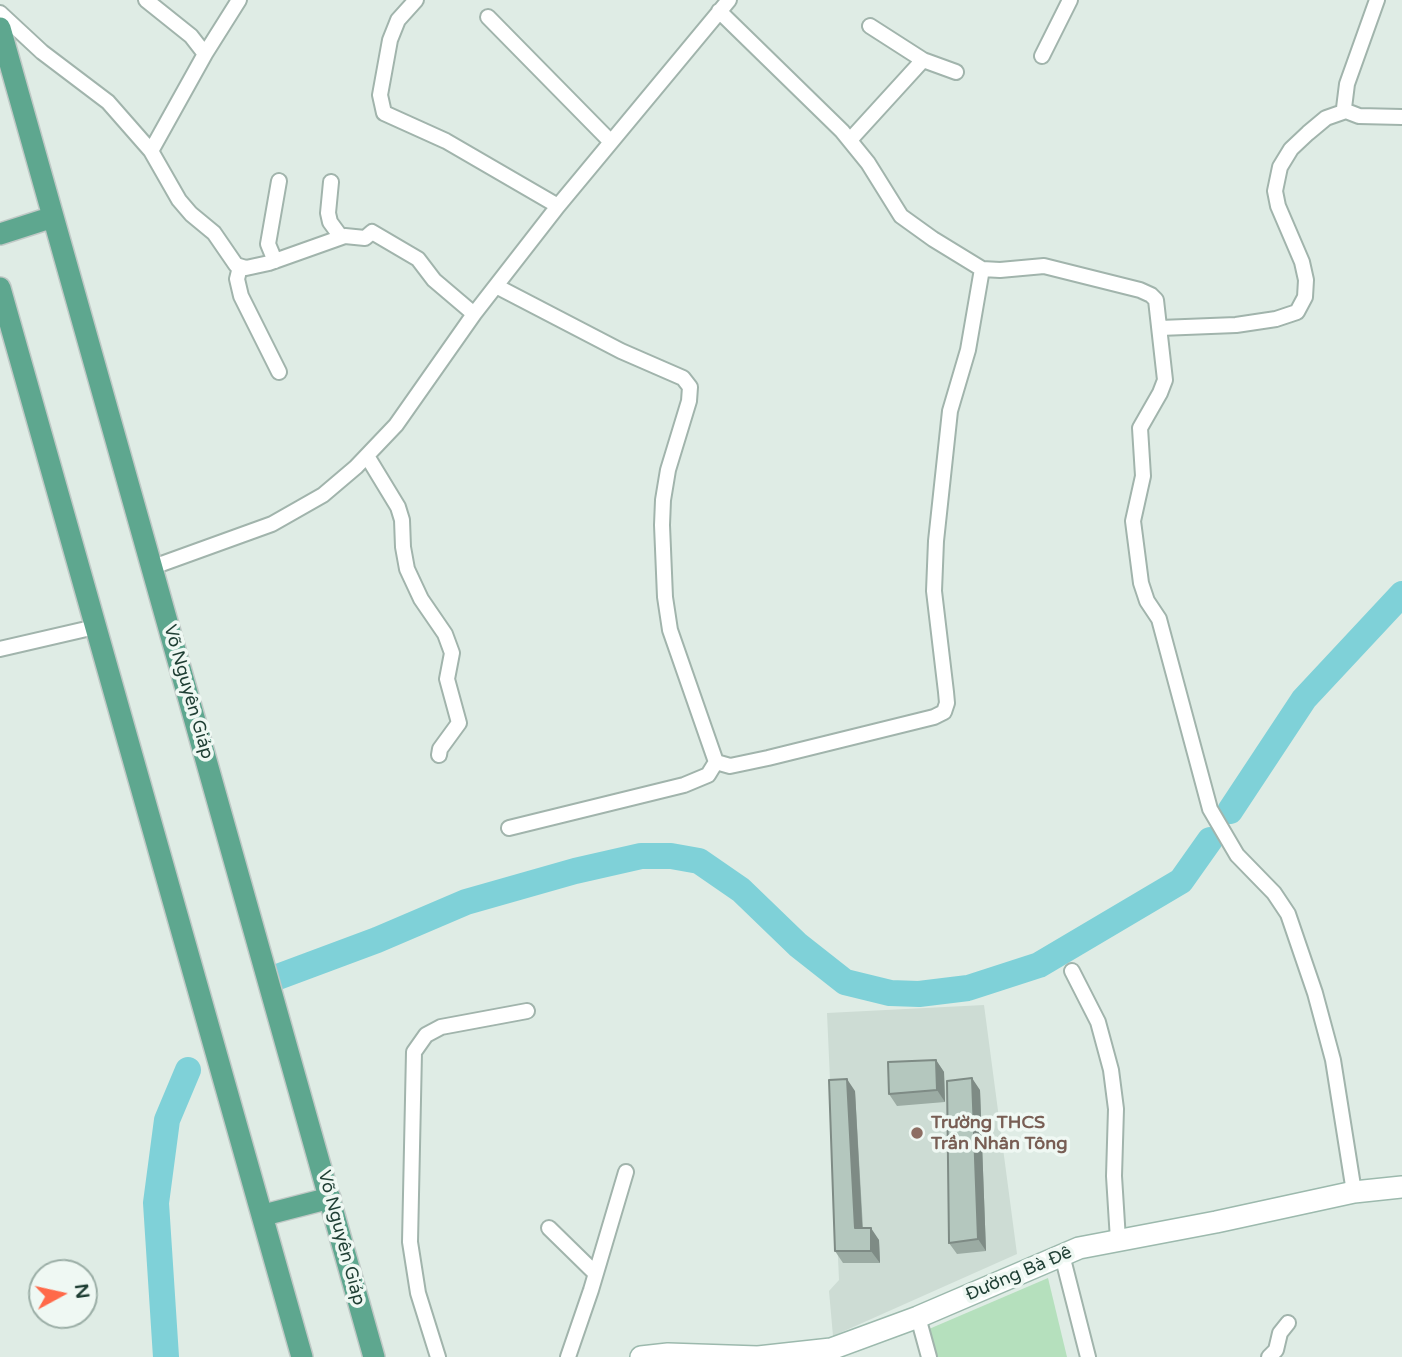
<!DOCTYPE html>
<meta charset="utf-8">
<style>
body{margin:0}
#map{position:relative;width:1402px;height:1357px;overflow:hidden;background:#dfece5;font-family:"Varela Round",sans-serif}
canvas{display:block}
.north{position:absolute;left:28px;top:1259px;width:70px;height:70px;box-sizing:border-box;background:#eff8f3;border:2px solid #9baea6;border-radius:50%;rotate:82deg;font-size:19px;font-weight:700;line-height:28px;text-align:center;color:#1e3e33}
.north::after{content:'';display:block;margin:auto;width:24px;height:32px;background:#ff6949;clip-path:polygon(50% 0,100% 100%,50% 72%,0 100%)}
</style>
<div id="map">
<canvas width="1402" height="1357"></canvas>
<div class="north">N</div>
</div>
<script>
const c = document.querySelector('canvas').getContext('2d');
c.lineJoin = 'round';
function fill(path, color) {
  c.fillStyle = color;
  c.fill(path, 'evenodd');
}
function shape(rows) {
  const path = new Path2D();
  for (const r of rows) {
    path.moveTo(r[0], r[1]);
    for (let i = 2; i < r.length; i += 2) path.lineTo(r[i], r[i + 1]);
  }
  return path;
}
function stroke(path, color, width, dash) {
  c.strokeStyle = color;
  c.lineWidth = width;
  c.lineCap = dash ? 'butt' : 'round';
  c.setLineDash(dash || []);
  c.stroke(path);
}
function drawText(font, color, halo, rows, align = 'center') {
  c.font = font + ' "Varela Round",sans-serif';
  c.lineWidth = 7;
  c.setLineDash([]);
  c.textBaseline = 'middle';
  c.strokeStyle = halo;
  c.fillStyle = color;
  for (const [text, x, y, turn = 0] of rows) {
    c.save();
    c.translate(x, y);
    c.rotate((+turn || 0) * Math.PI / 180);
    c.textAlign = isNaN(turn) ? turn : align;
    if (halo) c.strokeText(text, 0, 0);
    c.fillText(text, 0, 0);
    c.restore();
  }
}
fill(shape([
 [984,1005,1017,1254,833,1336,829,1291,839,1280,827,1013]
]), '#cddcd4');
fill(shape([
 [1048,1278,1067,1357,936,1357,929,1329]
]), '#b5e0bd');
stroke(shape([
 [1230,811,1304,699,1402,594],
 [275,978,377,940,466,902,575,871,641,856,671,856,699,861,741,890,798,945,845,982,890,993,919,994,968,988,1039,965,1181,881,1210,840],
 [166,1357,156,1203,167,1120,188,1070]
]), '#7fd1d8', 26);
const street = shape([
 [146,0,191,36,205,54],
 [416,0,398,20,390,40,380,95,384,113,446,141,558,206],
 [1377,0,1347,84,1344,108,1346,111,1359,116,1402,117],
 [0,13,42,52,108,102,151,151,179,200,191,214,214,233,236,265,246,268,269,263,345,236,365,238,372,232,418,259,434,280,474,314],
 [488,17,611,142],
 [870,26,923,60],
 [1042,56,1070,0],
 [850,140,923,60,956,72],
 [151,151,205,54,239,0],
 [331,182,328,213,330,222,341,237],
 [275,261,268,244,279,181],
 [240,267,237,279,241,296,279,372],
 [982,269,1000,270,1044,266,1140,290,1151,295,1156,300,1165,380,1160,393,1140,428,1143,476,1133,521,1141,583,1147,601,1159,619,1210,809,1237,855,1274,893,1288,914,1315,993,1333,1060,1354,1192],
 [496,286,621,351,683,378,690,387,689,401,668,470,663,500,662,525,665,597,670,630,716,762,730,766,768,758,934,717,944,712,947,703,946,692,934,591,936,541,950,411,968,350,982,269,933,239,901,216,868,163,842,131,719,11],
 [1160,328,1236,325,1276,319,1297,312,1305,297,1306,280,1302,262,1278,206,1275,191,1280,167,1291,149,1308,133,1326,118,1346,111],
 [367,456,398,507,402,520,403,547,407,569,421,599,445,634,452,653,447,679,459,723,440,749,439,755],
 [153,567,272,524,323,495,356,467,396,425,474,314,558,206,729,0],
 [0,649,95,627],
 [509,828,684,785,708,775,716,762],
 [1072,971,1098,1022,1111,1070,1116,1109,1114,1176,1118,1240],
 [549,1228,595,1273],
 [1062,1255,1088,1357],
 [918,1317,929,1357],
 [438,1357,418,1293,410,1242,414,1052,426,1035,441,1027,527,1011],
 [568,1357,591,1290,626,1172],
 [1269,1357,1276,1350,1280,1333,1288,1323]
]);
const secondary = shape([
 [641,1357,668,1354,758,1357,831,1349,918,1317,1079,1248,1216,1222,1354,1192,1402,1187]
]);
const primary = shape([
 [0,28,374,1357],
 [0,234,53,217],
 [0,288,302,1357],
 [264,1215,330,1198]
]);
stroke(street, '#a1b4ac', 18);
stroke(secondary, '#9cb9ad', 24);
stroke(primary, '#c0c9c6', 24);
stroke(street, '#fff', 14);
stroke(secondary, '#fff', 21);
stroke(primary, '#5ea78f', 21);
fill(shape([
 [936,1060,944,1072,945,1102,897,1106,889,1094],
 [980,1090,986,1251,957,1254,949,1243],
 [855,1091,863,1228,879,1240,880,1263,843,1263,835,1251]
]), '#9baba3');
fill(shape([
 [936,1060,944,1072,945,1102,937,1090],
 [972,1078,980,1090,986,1251,978,1239],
 [847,1079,855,1091,863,1240,855,1228],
 [871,1228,879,1240,880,1263,871,1251]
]), '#7e8b85');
const building = shape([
 [936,1060,937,1090,889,1094,888,1062,936,1060],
 [972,1078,978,1239,949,1243,947,1081,972,1078],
 [847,1079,855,1228,871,1228,871,1251,835,1251,829,1080,847,1079]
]);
fill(building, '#b4c7be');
stroke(building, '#7e8b85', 2);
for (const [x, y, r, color] of [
 [917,1133,7,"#8d6e63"]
]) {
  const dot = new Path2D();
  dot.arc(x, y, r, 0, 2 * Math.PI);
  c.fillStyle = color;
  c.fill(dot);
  stroke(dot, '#eff8f3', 2.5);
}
drawText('18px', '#1e3e33', '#eff8f3', [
 ["Võ Nguyên Giáp",188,692,74],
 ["Võ Nguyên Giáp",341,1238,75],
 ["Đường Bà Đê",1019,1274,-23]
]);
drawText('bold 18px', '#785e54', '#eff8f3', [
 ["Trường THCS",931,1123],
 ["Trần Nhân Tông",931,1144]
], 'left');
</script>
